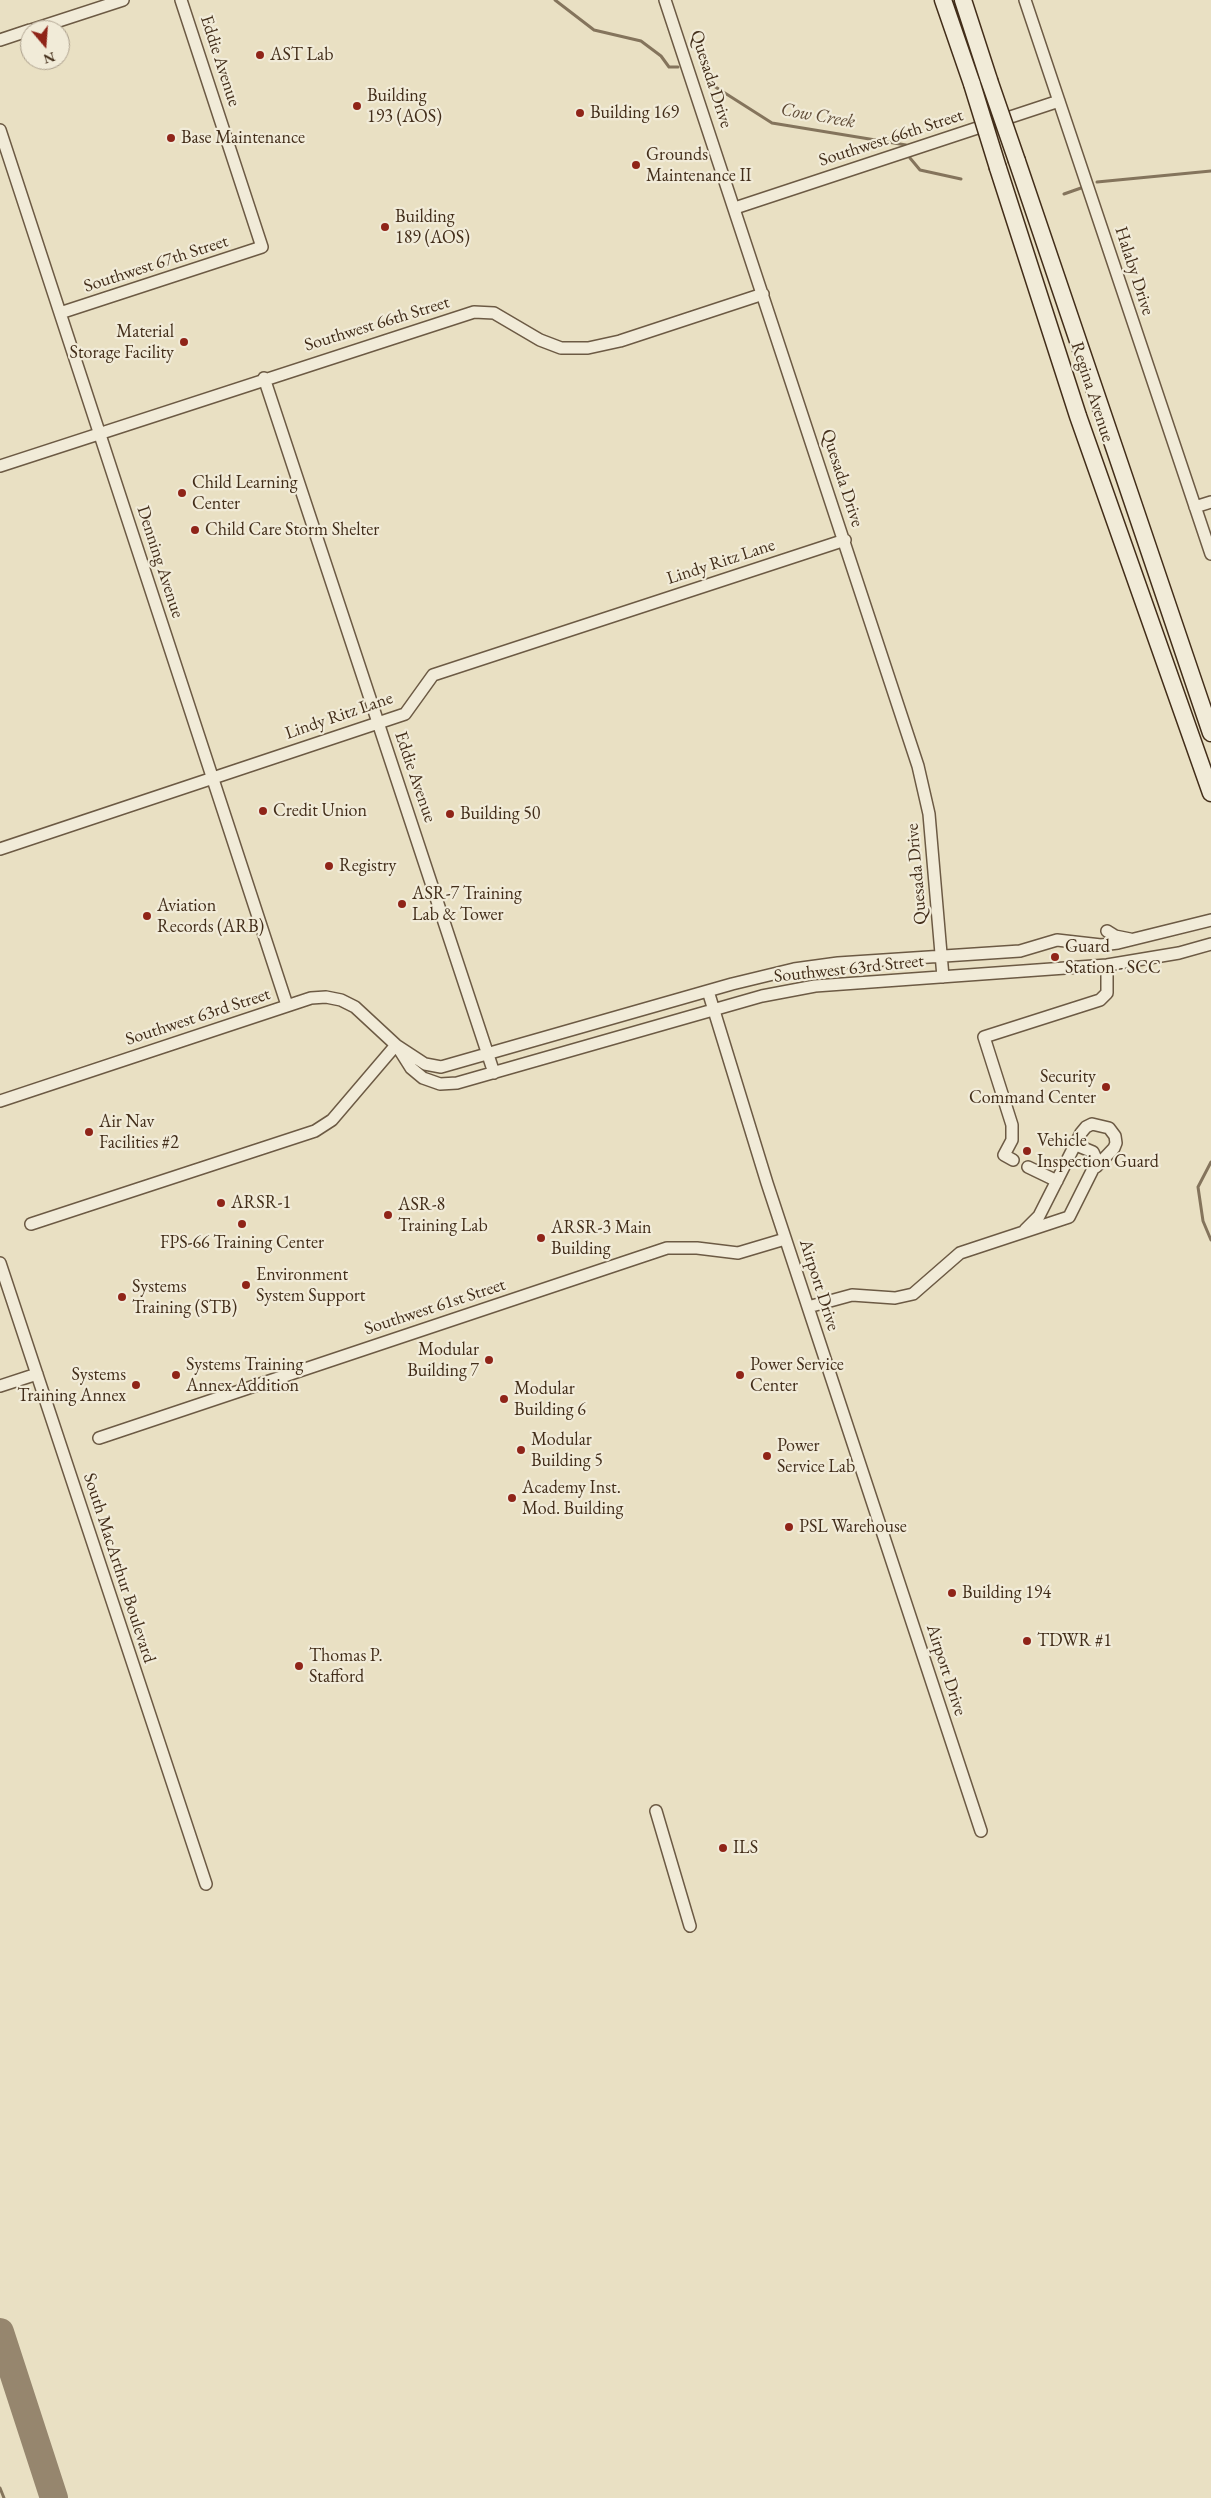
<!DOCTYPE html>
<style>
body{margin:0}
#map{position:relative;width:1211px;height:2498px;overflow:hidden;background:#e9e0c3;font-family:"EB Garamond",serif}
canvas{display:block}
.north{position:absolute;left:20px;top:20px;width:50px;height:50px;box-sizing:border-box;background:#f1ebd8;border:1px solid #ab9f8c;border-radius:50%;rotate:162deg;font-size:14px;font-weight:700;line-height:20px;text-align:center;color:#422d19}
.north::after{content:'';display:block;margin:auto;width:18px;height:22px;background:#8f2418;clip-path:polygon(50% 0,100% 100%,50% 72%,0 100%)}
</style>
<div id="map">
<canvas width="1211" height="2498"></canvas>
<div class="north">N</div>
</div>
<script>
const c = document.querySelector('canvas').getContext('2d');
c.lineJoin = 'round';
function shape(rows) {
  const path = new Path2D();
  for (const r of rows) {
    path.moveTo(r[0], r[1]);
    for (let i = 2; i < r.length; i += 2) path.lineTo(r[i], r[i + 1]);
  }
  return path;
}
function stroke(path, color, width, dash) {
  c.strokeStyle = color;
  c.lineWidth = width;
  c.lineCap = dash ? 'butt' : 'round';
  c.setLineDash(dash || []);
  c.stroke(path);
}
function drawText(font, color, halo, rows, align = 'center') {
  c.font = font + ' "EB Garamond",serif';
  c.lineWidth = 4.5;
  c.setLineDash([]);
  c.textBaseline = 'middle';
  c.strokeStyle = halo;
  c.fillStyle = color;
  for (const [text, x, y, turn = 0] of rows) {
    c.save();
    c.translate(x, y);
    c.rotate((+turn || 0) * Math.PI / 180);
    c.textAlign = isNaN(turn) ? turn : align;
    if (halo) c.strokeText(text, 0, 0);
    c.fillText(text, 0, 0);
    c.restore();
  }
}
stroke(shape([
 [555,0,594,30,641,41,661,56,669,67,678,67],
 [706,81,772,123,906,145],
 [910,158,920,170,961,179],
 [1097,182,1211,171],
 [1064,194,1081,188],
 [1211,1162,1198,1187,1203,1221,1211,1240],
 [0,2488,4,2498]
]), '#84745c', 3);
stroke(shape([
 [0,2332,54,2498]
]), '#96866e', 28);
const minor = shape([
 [665,0,918,766,929,814,943,977],
 [1025,0,1211,554],
 [31,30,123,0],
 [0,40,30,30],
 [0,130,287,1005],
 [735,208,1059,101],
 [60,313,262,247,181,0],
 [264,378,494,1073],
 [0,466,474,312,494,313,540,340,561,348,588,348,620,341,763,294],
 [1195,507,1211,502],
 [0,849,405,714,433,675,845,540],
 [1107,931,1115,936,1130,939],
 [708,991,767,1183,981,1831],
 [399,1049,411,1068,423,1078,440,1084,457,1083,762,996,815,986,1107,965,1179,953,1211,944],
 [0,1101,311,998,326,997,341,1000,355,1007,396,1045,425,1064,441,1067,732,984,794,969,838,963,1020,951,1057,940,1101,945,1118,943,1211,920],
 [1013,1160,1004,1155,1012,1140,1012,1125,984,1037,1100,1000,1107,993,1107,965],
 [1028,1167,1057,1181],
 [31,1224,315,1131,332,1120,396,1045],
 [1025,1230,1039,1216,1081,1133,1086,1127,1092,1124,1109,1128,1115,1136,1116,1143,1114,1148,1096,1167],
 [0,1263,206,1884],
 [808,1307,852,1295,895,1298,913,1294,960,1253,1069,1217,1097,1161,1093,1152,1076,1145],
 [0,1386,37,1374],
 [99,1438,667,1248,697,1248,738,1253,785,1239],
 [656,1811,690,1926]
]);
const secondary = shape([
 [943,0,972,84],
 [963,0,989,80],
 [1017,161,1211,733],
 [998,168,1078,416,1211,793]
]);
stroke(minor, '#6c5a44', 14);
stroke(secondary, '#422d19', 19);
stroke(minor, '#f1ebd8', 11);
stroke(secondary, '#f1ebd8', 16);
const secondaryBridge = shape([
 [989,80,1017,161],
 [972,84,998,168]
]);
stroke(secondaryBridge, '#422d19', 19, []);
stroke(secondaryBridge, '#f1ebd8', 16);
for (const [x, y, r, color] of [
 [260,55,5,"#8f2418"],
 [357,106,5,"#8f2418"],
 [580,113,5,"#8f2418"],
 [171,138,5,"#8f2418"],
 [636,165,5,"#8f2418"],
 [385,227,5,"#8f2418"],
 [184,342,5,"#8f2418"],
 [182,493,5,"#8f2418"],
 [195,530,5,"#8f2418"],
 [263,811,5,"#8f2418"],
 [450,814,5,"#8f2418"],
 [329,866,5,"#8f2418"],
 [402,904,5,"#8f2418"],
 [147,916,5,"#8f2418"],
 [1055,957,5,"#8f2418"],
 [1106,1087,5,"#8f2418"],
 [89,1132,5,"#8f2418"],
 [1027,1151,5,"#8f2418"],
 [221,1203,5,"#8f2418"],
 [388,1215,5,"#8f2418"],
 [242,1224,5,"#8f2418"],
 [541,1238,5,"#8f2418"],
 [246,1285,5,"#8f2418"],
 [122,1297,5,"#8f2418"],
 [489,1360,5,"#8f2418"],
 [176,1375,5,"#8f2418"],
 [740,1375,5,"#8f2418"],
 [136,1385,5,"#8f2418"],
 [504,1399,5,"#8f2418"],
 [521,1450,5,"#8f2418"],
 [767,1456,5,"#8f2418"],
 [512,1498,5,"#8f2418"],
 [789,1527,5,"#8f2418"],
 [952,1593,5,"#8f2418"],
 [1027,1641,5,"#8f2418"],
 [299,1666,5,"#8f2418"],
 [723,1848,5,"#8f2418"]
]) {
  const dot = new Path2D();
  dot.arc(x, y, r, 0, 2 * Math.PI);
  c.fillStyle = color;
  c.fill(dot);
  stroke(dot, '#f1ebd8', 2);
}
drawText('18px', '#422d19', '#f1ebd8', [
 ["AST Lab",270,55],
 ["Building",367,96],
 ["193 (AOS)",367,117],
 ["Building 169",590,113],
 ["Base Maintenance",181,138],
 ["Grounds",646,155],
 ["Maintenance II",646,176],
 ["Building",395,217],
 ["189 (AOS)",395,238],
 ["Material",174,332,"right"],
 ["Storage Facility",174,353,"right"],
 ["Child Learning",192,483],
 ["Center",192,504],
 ["Child Care Storm Shelter",205,530],
 ["Credit Union",273,811],
 ["Building 50",460,814],
 ["Registry",339,866],
 ["ASR-7 Training",412,894],
 ["Lab & Tower",412,915],
 ["Aviation",157,906],
 ["Records (ARB)",157,927],
 ["Guard",1065,947],
 ["Station - SCC",1065,968],
 ["Security",1096,1077,"right"],
 ["Command Center",1096,1098,"right"],
 ["Air Nav",99,1122],
 ["Facilities #2",99,1143],
 ["Vehicle",1037,1141],
 ["Inspection Guard",1037,1162],
 ["ARSR-1",231,1203],
 ["ASR-8",398,1205],
 ["Training Lab",398,1226],
 ["ARSR-3 Main",551,1228],
 ["Building",551,1249],
 ["FPS-66 Training Center",242,1243,"center"],
 ["Environment",256,1275],
 ["System Support",256,1296],
 ["Systems",132,1287],
 ["Training (STB)",132,1308],
 ["Modular",479,1350,"right"],
 ["Building 7",479,1371,"right"],
 ["Systems Training",186,1365],
 ["Annex Addition",186,1386],
 ["Power Service",750,1365],
 ["Center",750,1386],
 ["Systems",126,1375,"right"],
 ["Training Annex",126,1396,"right"],
 ["Modular",514,1389],
 ["Building 6",514,1410],
 ["Modular",531,1440],
 ["Building 5",531,1461],
 ["Power",777,1446],
 ["Service Lab",777,1467],
 ["Academy Inst.",522,1488],
 ["Mod. Building",522,1509],
 ["PSL Warehouse",799,1527],
 ["Building 194",962,1593],
 ["TDWR #1",1037,1641],
 ["Thomas P.",309,1656],
 ["Stafford",309,1677],
 ["ILS",733,1848]
], 'left');
drawText('18px', '#422d19', '#f1ebd8', [
 ["Eddie Avenue",220,61,72],
 ["Quesada Drive",711,79,72],
 ["Southwest 66th Street",891,138,-18],
 ["Southwest 67th Street",156,264,-18],
 ["Halaby Drive",1134,271,72],
 ["Southwest 66th Street",377,324,-17],
 ["Regina Avenue",1092,392,72],
 ["Quesada Drive",842,478,72],
 ["Denning Avenue",160,562,72],
 ["Lindy Ritz Lane",721,562,-18],
 ["Lindy Ritz Lane",339,716,-19],
 ["Eddie Avenue",415,777,71],
 ["Quesada Drive",917,874,-95],
 ["Southwest 63rd Street",849,969,-6],
 ["Southwest 63rd Street",198,1017,-18],
 ["Airport Drive",819,1285,72],
 ["Southwest 61st Street",435,1307,-18],
 ["South MacArthur Boulevard",119,1568,72],
 ["Airport Drive",946,1670,72]
]);
drawText('italic 19px', '#5e4a35', '#f1ebd8', [
 ["Cow Creek",818,116,10]
]);
</script>
